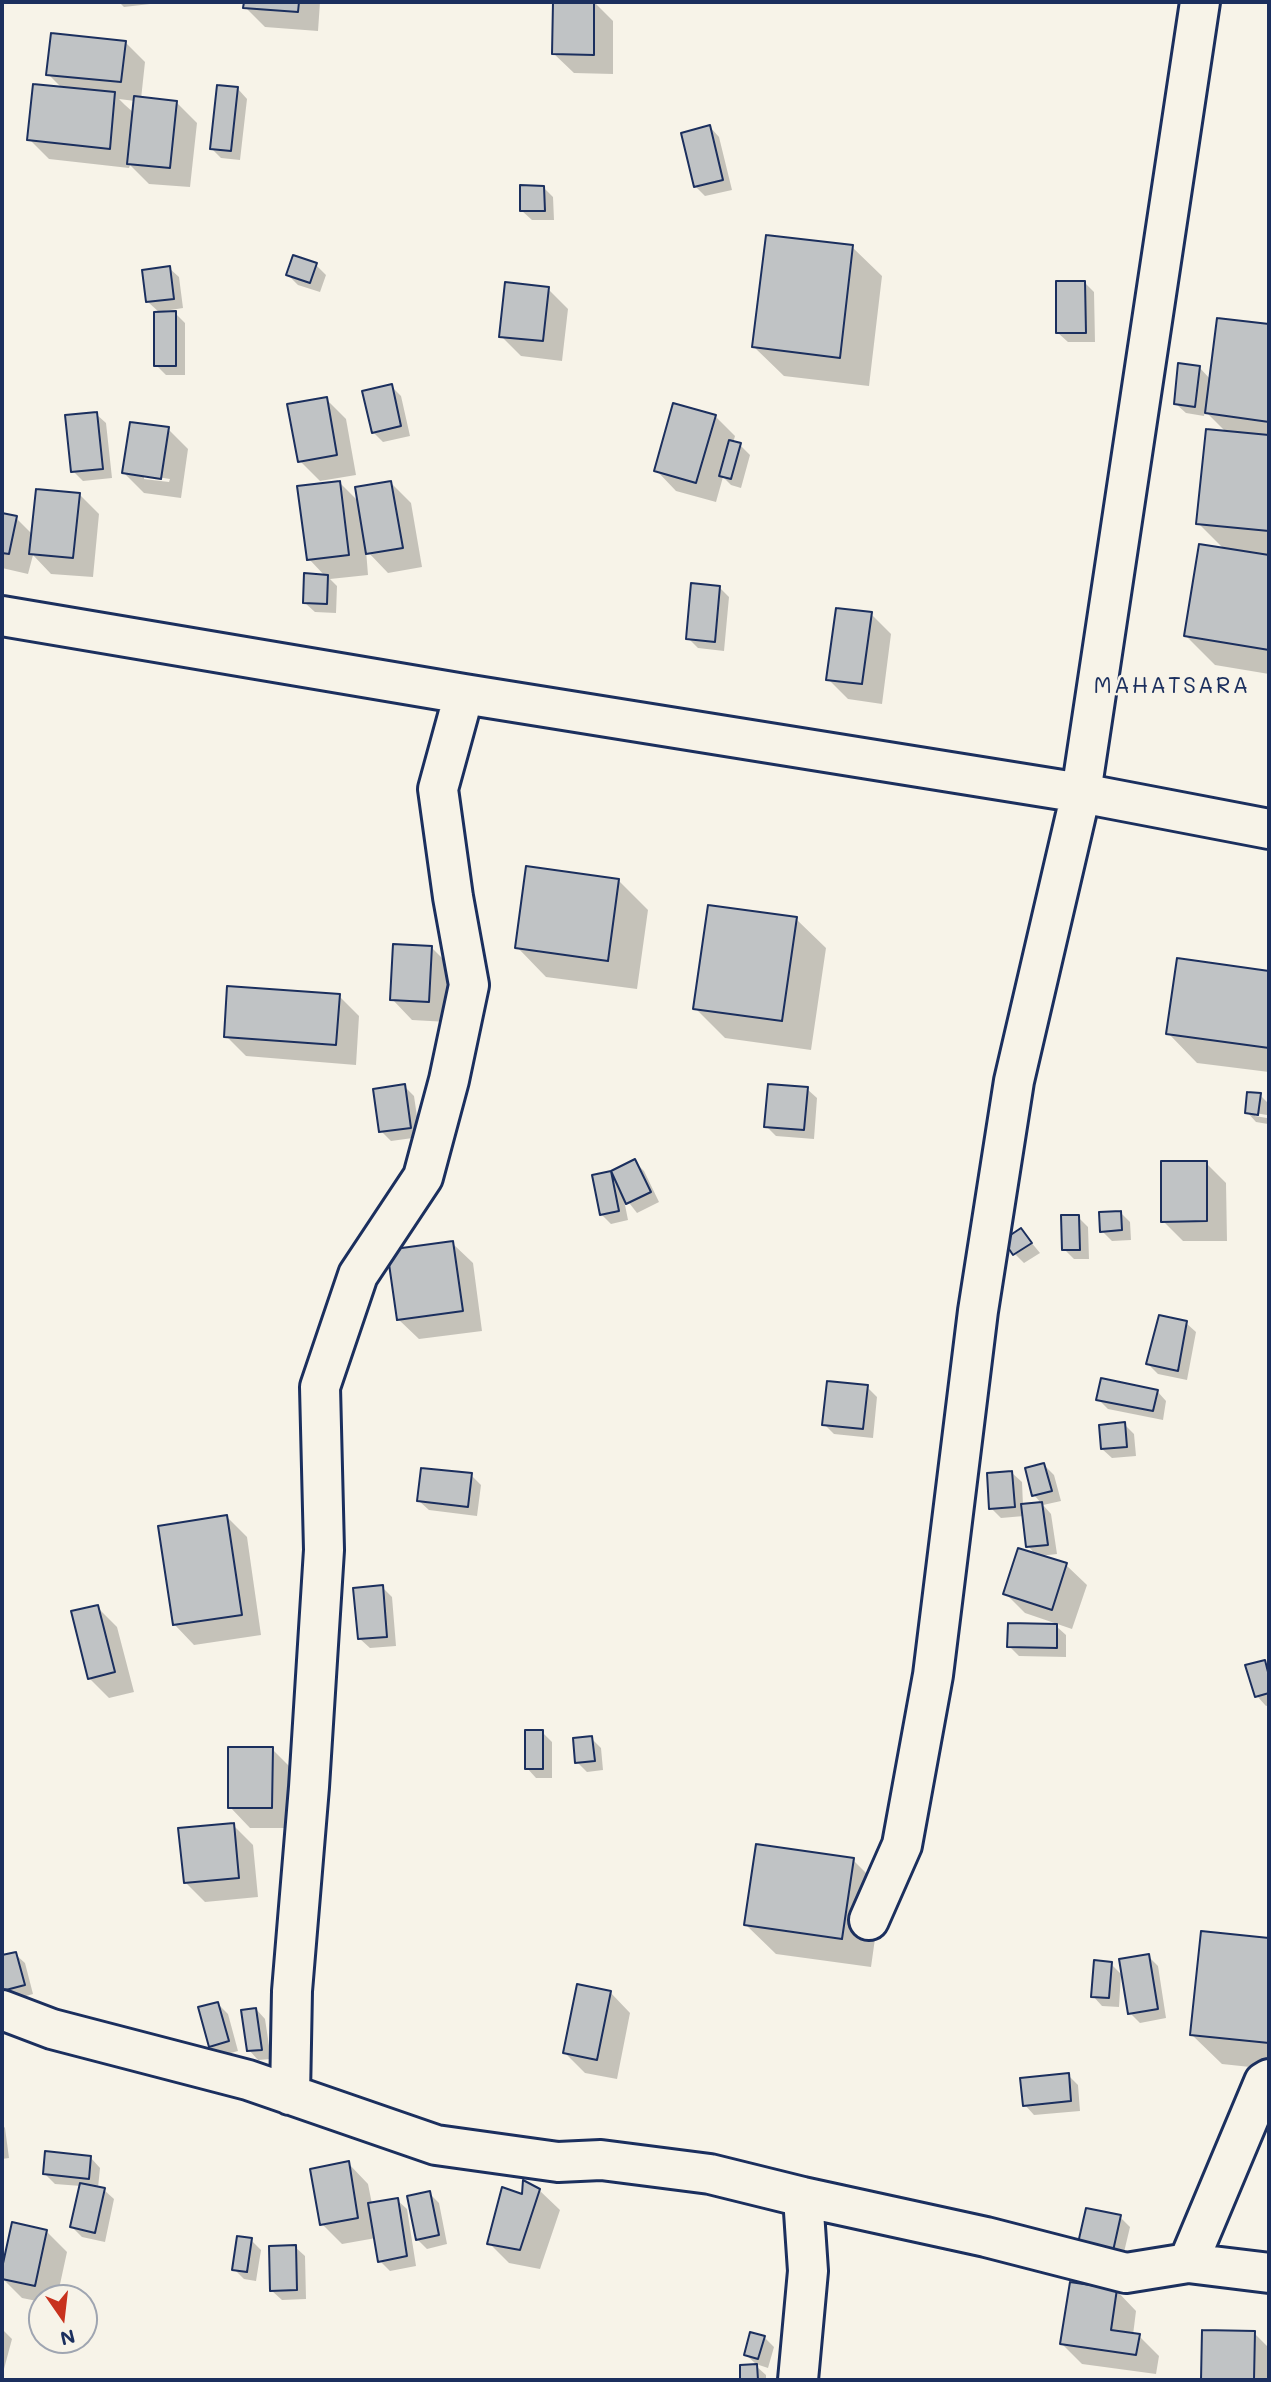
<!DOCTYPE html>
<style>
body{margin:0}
#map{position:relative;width:1271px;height:2382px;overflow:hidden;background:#f7f3e8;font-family:Mali,sans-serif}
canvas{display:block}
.frame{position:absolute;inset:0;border:4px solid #1b2f5e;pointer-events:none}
.north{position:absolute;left:28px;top:2284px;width:70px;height:70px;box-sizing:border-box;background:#f7f3e8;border:2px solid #9fa5b1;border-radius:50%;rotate:166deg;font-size:19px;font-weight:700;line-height:28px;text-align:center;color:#1b2f5e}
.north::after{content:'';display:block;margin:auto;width:24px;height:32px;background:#c8321e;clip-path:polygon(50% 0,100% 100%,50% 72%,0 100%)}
</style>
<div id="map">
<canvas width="1271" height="2382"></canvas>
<div class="frame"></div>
<div class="north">N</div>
</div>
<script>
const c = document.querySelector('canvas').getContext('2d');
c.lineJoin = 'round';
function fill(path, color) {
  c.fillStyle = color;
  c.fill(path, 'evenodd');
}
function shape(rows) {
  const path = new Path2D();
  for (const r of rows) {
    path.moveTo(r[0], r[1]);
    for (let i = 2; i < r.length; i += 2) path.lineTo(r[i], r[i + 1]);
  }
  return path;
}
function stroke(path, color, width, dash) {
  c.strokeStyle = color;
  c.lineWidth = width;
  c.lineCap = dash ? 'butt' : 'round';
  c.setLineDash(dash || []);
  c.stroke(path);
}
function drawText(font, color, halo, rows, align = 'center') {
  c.font = font + ' Mali,sans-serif';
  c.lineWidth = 5;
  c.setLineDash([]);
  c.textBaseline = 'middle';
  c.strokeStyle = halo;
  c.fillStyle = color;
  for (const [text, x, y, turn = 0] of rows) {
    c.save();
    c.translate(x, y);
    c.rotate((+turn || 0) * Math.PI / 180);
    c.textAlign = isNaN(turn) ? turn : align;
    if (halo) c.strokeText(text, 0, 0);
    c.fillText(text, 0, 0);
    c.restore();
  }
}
fill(shape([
 [119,2,150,2,150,4,124,7],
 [246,2,320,2,318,31,265,27,245,7],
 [554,2,594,2,613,21,613,74,574,73,553,53],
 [125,42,145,62,141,99,177,103,197,123,190,187,149,184,130,165,129,168,49,159,29,139,63,89,48,74],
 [119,99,135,101,134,113,125,105],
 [238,89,247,99,240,160,221,158,211,148],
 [710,127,719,137,732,190,705,196,695,186],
 [543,187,553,197,554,220,532,220,522,211],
 [852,247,882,276,869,386,784,376,754,347],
 [316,265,326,275,320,292,298,285,288,275],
 [169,268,179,277,183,308,164,311,165,313,175,313,185,323,185,375,166,375,156,365,160,313,148,302],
 [1084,282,1094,292,1095,342,1068,342,1058,333],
 [548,289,568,309,562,361,521,356,501,336],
 [1219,320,1269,326,1269,674,1215,665,1186,636,1225,550,1198,523,1227,433,1205,411,1204,416,1186,413,1176,404,1199,367,1211,380],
 [391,386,401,396,410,436,383,442,373,432],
 [326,399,346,419,356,475,320,481,300,461],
 [96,414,106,423,112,478,83,481,73,471],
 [715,416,735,436,733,443,740,445,750,455,741,488,731,485,723,477,716,502,676,491,656,470],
 [168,429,188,449,181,498,144,493,124,473],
 [144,475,170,479,169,482,144,479],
 [340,483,359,502,391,483,411,503,422,567,388,573,366,550,368,575,330,579,337,586,336,613,315,612,305,603,325,576,309,559],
 [79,494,99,514,93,577,51,574,33,555,28,574,2,568,2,515,16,518,33,535],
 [719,587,729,597,724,651,698,648,688,638],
 [871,614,891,634,882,704,848,699,828,679],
 [619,881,648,910,637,989,546,977,517,947],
 [796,919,826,948,811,1050,725,1038,695,1008],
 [432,948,452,968,448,1022,412,1020,392,999],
 [1178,960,1269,973,1269,1072,1197,1063,1168,1033],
 [339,996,359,1016,356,1065,246,1056,226,1036],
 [404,1086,414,1096,420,1137,391,1141,381,1131],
 [807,1089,817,1098,814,1139,776,1136,766,1126],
 [1260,1095,1269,1104,1268,1124,1256,1122,1247,1112],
 [1255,1113,1267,1115,1267,1118,1255,1116],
 [634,1161,644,1171,659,1202,637,1213,623,1195,628,1220,611,1224,601,1214,594,1176,611,1172],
 [1206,1163,1226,1183,1227,1241,1183,1241,1163,1221],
 [1120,1212,1130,1222,1131,1240,1112,1241,1102,1231],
 [1078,1217,1088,1227,1089,1259,1074,1259,1064,1249],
 [1021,1230,1040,1253,1024,1263,1015,1254],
 [452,1243,473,1263,482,1331,419,1339,398,1319],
 [1186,1323,1196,1332,1187,1380,1158,1374,1148,1364],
 [867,1387,877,1397,873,1438,834,1434,824,1424],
 [1157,1391,1166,1401,1163,1420,1108,1409,1098,1399],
 [1124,1424,1134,1434,1136,1456,1112,1458,1102,1449],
 [1044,1465,1054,1475,1061,1501,1043,1505,1051,1514,1057,1554,1039,1556,1066,1565,1087,1585,1072,1629,1025,1613,1005,1593,1037,1556,1028,1546,1024,1516,1001,1518,991,1508,1012,1473,1022,1482,1023,1506,1042,1504,1034,1495],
 [471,1475,481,1485,477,1516,429,1510,419,1501],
 [227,1517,247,1537,261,1635,194,1645,174,1624],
 [382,1587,392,1597,396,1646,370,1648,360,1639],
 [97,1607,117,1627,134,1692,109,1698,89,1678],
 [1056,1626,1066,1635,1066,1657,1019,1656,1009,1646],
 [1264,1662,1269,1667,1269,1705,1266,1706,1257,1696],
 [542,1732,552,1742,552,1778,536,1778,527,1768],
 [591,1738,601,1748,603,1770,587,1772,577,1762],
 [272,1749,292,1769,292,1828,250,1828,230,1807],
 [233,1825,253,1845,258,1897,205,1902,185,1882],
 [853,1860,882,1889,871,1967,776,1954,746,1925],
 [1203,1933,1269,1939,1269,2069,1222,2064,1192,2035],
 [15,1954,25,1963,33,1994,2,2003,2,1957],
 [1148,1956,1158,1966,1166,2018,1140,2023,1130,2013],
 [1111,1964,1121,1974,1119,2007,1102,2006,1093,1996],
 [610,1992,630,2013,617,2079,585,2073,565,2053],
 [218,2004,228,2014,238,2051,220,2056,210,2046],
 [256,2009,265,2019,271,2059,258,2060,249,2050],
 [1068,2075,1078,2085,1080,2111,1034,2115,1025,2105],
 [2,2124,5,2128,9,2158,2,2159],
 [91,2158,100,2168,98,2188,104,2190,114,2199,105,2242,82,2237,72,2227,81,2186,55,2184,45,2174],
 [348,2163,368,2184,372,2204,397,2200,407,2209,416,2266,390,2271,380,2261,376,2238,342,2244,322,2224],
 [539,2190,560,2210,540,2269,509,2263,489,2243,524,2196],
 [429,2193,439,2203,447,2244,427,2249,417,2239],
 [1120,2217,1130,2227,1120,2269,1087,2261],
 [14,2224,47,2232,67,2252,57,2298,42,2298,42,2302,22,2298,2,2278],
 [251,2240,261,2250,256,2281,244,2279,234,2269],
 [295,2247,305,2256,306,2299,282,2300,272,2291],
 [1116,2290,1136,2311,1133,2335,1139,2336,1159,2356,1156,2374,1082,2364,1062,2344],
 [2,2329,12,2339,4,2369,2,2368],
 [1204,2332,1254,2333,1269,2348,1269,2380,1203,2380],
 [764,2337,774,2347,768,2368,756,2364,746,2355],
 [742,2366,756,2366,766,2375,766,2380,742,2380]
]), '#0003');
const building = shape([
 [244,2,299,2,298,12,243,8,244,2],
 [553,2,594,2,594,55,552,54,553,2],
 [51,33,126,41,121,82,46,75,51,33],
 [33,84,115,92,110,149,27,140,33,84],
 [217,85,238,87,231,151,210,149,217,85],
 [134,96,177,101,170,168,127,164,134,96],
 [710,125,723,180,694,187,681,133,710,125],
 [520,185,544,186,545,211,520,211,520,185],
 [766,235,853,245,840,358,752,347,766,235],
 [293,255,317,263,310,283,286,275,293,255],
 [170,266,174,299,146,302,142,270,170,266],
 [1056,281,1085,281,1086,333,1056,333,1056,281],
 [505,282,549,287,543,341,499,337,505,282],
 [176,311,176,366,154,366,154,312,176,311],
 [1217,318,1269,324,1269,422,1205,413,1217,318],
 [1178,363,1200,366,1195,407,1174,404,1178,363],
 [392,384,401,426,372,433,362,391,392,384],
 [327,397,337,455,298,462,287,404,327,397],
 [673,403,716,415,696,483,654,471,673,403],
 [97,412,103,469,71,472,65,415,97,412],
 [130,422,169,427,161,479,122,473,130,422],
 [1206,429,1269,435,1269,531,1196,524,1206,429],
 [729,440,741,443,731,479,719,476,729,440],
 [340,481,349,555,307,560,297,486,340,481],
 [391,481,403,548,366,554,355,487,391,481],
 [36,489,80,493,73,558,29,554,36,489],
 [2,513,17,516,9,554,2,553,2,513],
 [1199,544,1269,555,1269,650,1184,636,1199,544],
 [304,573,328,575,327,604,303,603,304,573],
 [691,583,720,586,715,642,686,639,691,583],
 [836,608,872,612,862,684,826,680,836,608],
 [526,866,619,879,608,961,515,948,526,866],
 [708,905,797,917,782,1021,693,1009,708,905],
 [393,944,432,946,429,1002,390,1000,393,944],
 [1177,958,1269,971,1269,1048,1166,1034,1177,958],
 [227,986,340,994,336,1045,224,1037,227,986],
 [405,1084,411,1128,379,1132,373,1089,405,1084],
 [768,1084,808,1087,804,1130,764,1127,768,1084],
 [1247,1092,1261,1093,1258,1115,1245,1113,1247,1092],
 [635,1159,651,1192,626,1204,611,1171,635,1159],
 [1161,1161,1207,1161,1207,1221,1161,1222,1161,1161],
 [611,1171,619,1211,600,1215,592,1175,611,1171],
 [1121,1211,1122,1230,1100,1232,1099,1212,1121,1211],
 [1061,1215,1079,1215,1080,1250,1062,1250,1061,1215],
 [1021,1228,1032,1243,1013,1255,1003,1240,1021,1228],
 [453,1241,463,1311,397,1320,387,1250,453,1241],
 [1159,1315,1187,1321,1178,1371,1146,1364,1159,1315],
 [1101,1378,1158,1390,1153,1411,1096,1400,1101,1378],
 [827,1381,868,1385,863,1429,822,1425,827,1381],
 [1125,1422,1127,1447,1101,1449,1099,1425,1125,1422],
 [1044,1463,1052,1491,1032,1496,1025,1468,1044,1463],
 [421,1468,472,1473,468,1507,417,1501,421,1468],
 [1012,1471,1015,1507,989,1509,987,1473,1012,1471],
 [1042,1502,1048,1545,1026,1547,1021,1504,1042,1502],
 [227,1515,242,1615,173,1625,158,1526,227,1515],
 [1018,1548,1067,1563,1052,1610,1003,1594,1018,1548],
 [383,1585,387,1637,358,1639,353,1588,383,1585],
 [98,1605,115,1672,88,1679,71,1611,98,1605],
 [1008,1623,1057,1624,1057,1648,1007,1647,1008,1623],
 [1265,1660,1269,1676,1269,1693,1255,1697,1245,1665,1265,1660],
 [525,1730,543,1730,543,1769,525,1769,525,1730],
 [592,1736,595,1761,575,1763,573,1738,592,1736],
 [228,1747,273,1747,272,1808,228,1808,228,1747],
 [234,1823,239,1878,184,1883,178,1828,234,1823],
 [756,1844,854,1858,842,1939,744,1925,756,1844],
 [1201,1931,1269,1938,1269,2043,1190,2035,1201,1931],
 [16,1952,25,1985,2,1991,2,1955,16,1952],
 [1149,1954,1158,2009,1128,2014,1119,1959,1149,1954],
 [1094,1960,1112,1962,1109,1998,1091,1997,1094,1960],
 [577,1984,611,1991,597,2060,563,2053,577,1984],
 [218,2002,229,2041,209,2047,198,2007,218,2002],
 [256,2008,262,2050,247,2051,241,2010,256,2008],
 [1069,2073,1071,2101,1023,2106,1020,2078,1069,2073],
 [45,2151,91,2156,89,2179,43,2174,45,2151],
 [349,2161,358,2218,320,2225,310,2169,349,2161],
 [523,2180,540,2189,520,2250,487,2244,502,2187,522,2194,523,2180],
 [80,2183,105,2188,95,2233,70,2227,80,2183],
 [430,2191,439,2235,416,2240,407,2196,430,2191],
 [398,2198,407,2256,378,2262,368,2203,398,2198],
 [1086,2208,1121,2215,1111,2260,1076,2252,1086,2208],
 [12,2222,47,2230,35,2286,2,2279,2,2268,12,2222],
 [237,2236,252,2238,247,2272,232,2270,237,2236],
 [296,2245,297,2290,270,2291,269,2246,296,2245],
 [1070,2282,1117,2289,1111,2330,1140,2334,1136,2355,1060,2344,1070,2282],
 [1202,2330,1255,2331,1254,2380,1201,2380,1202,2330],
 [750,2332,765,2336,758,2359,744,2355,750,2332],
 [757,2364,758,2380,740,2380,740,2365,757,2364]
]);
fill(building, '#c0c3c5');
stroke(building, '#1b2f5e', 2);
const minor = shape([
 [2,616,464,694,1081,793,1269,829],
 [869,1920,902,1845,933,1675,978,1311,1014,1081,1081,793,1200,2],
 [2,2010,52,2029,248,2080,436,2145,558,2162,601,2160,710,2174,803,2197,986,2237,1126,2273,1188,2263,1269,2273],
 [290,2095,292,1991,309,1787,324,1550,320,1387,358,1275,423,1177,449,1080,469,985,453,897,438,789,464,694],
 [1188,2263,1264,2082,1269,2079],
 [798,2380,808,2271,803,2197]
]);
stroke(minor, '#1b2f5e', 44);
stroke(minor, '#f7f3e8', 38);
c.letterSpacing = '2px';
drawText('23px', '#1b2f5e', '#f7f3e8', [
 ["MAHATSARA",1172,686]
]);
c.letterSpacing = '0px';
</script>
